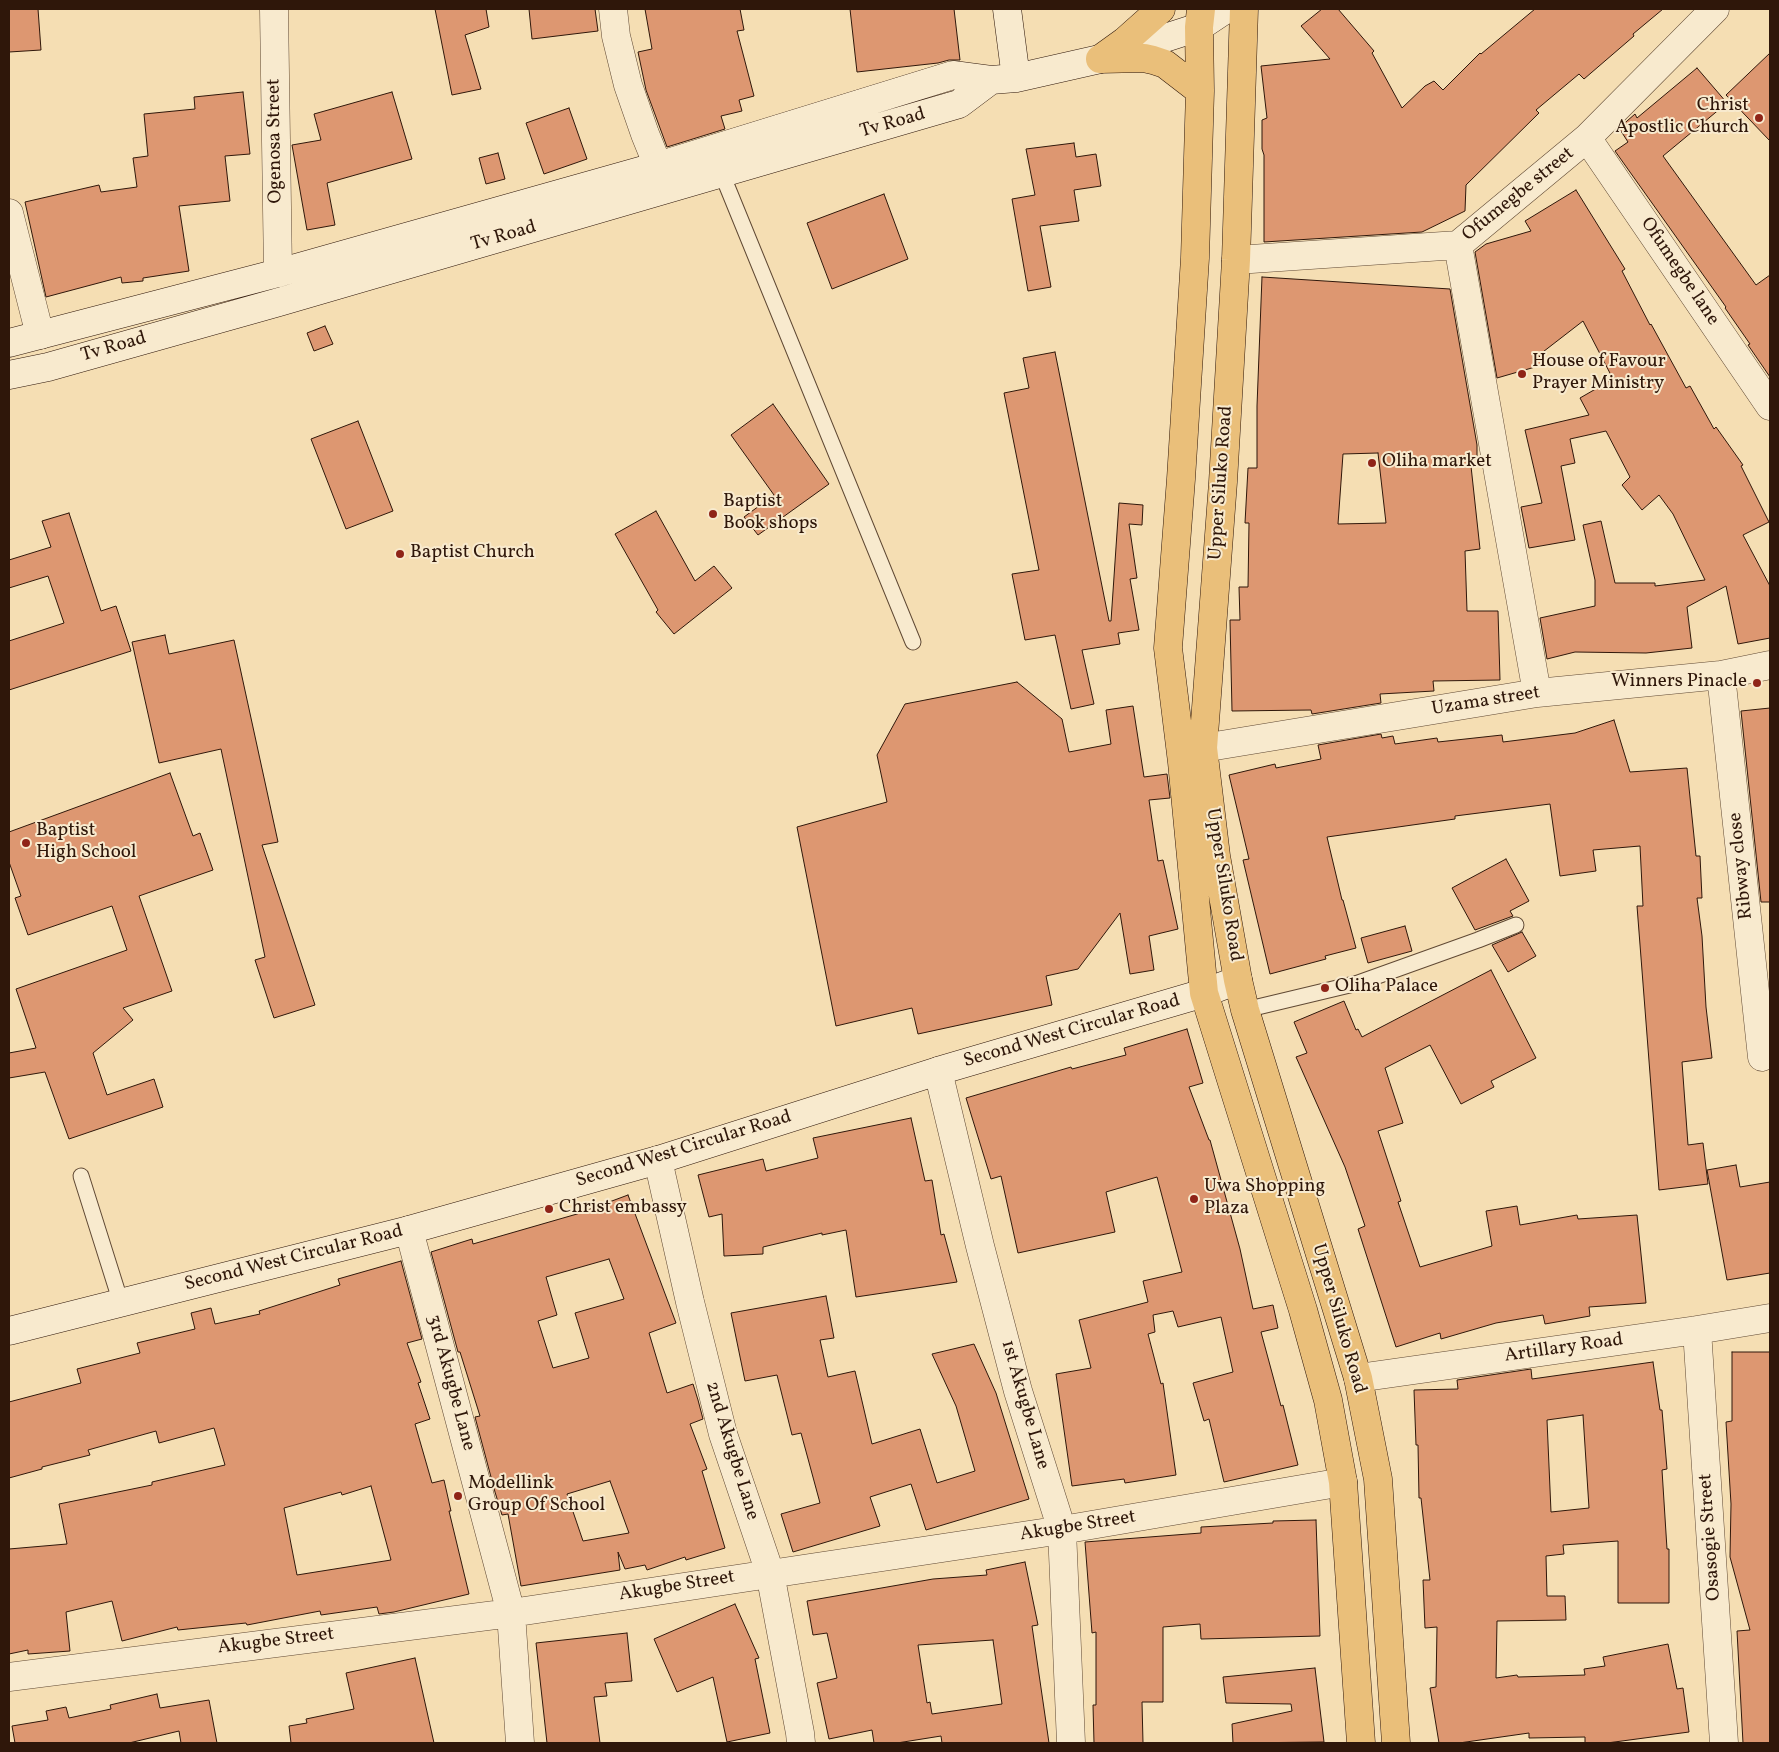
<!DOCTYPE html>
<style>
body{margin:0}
#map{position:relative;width:1779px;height:1752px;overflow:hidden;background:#f5deb3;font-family:Vollkorn,serif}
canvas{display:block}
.frame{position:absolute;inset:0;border:10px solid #2f170a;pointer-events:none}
</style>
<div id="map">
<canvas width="1779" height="1752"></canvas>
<div class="frame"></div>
</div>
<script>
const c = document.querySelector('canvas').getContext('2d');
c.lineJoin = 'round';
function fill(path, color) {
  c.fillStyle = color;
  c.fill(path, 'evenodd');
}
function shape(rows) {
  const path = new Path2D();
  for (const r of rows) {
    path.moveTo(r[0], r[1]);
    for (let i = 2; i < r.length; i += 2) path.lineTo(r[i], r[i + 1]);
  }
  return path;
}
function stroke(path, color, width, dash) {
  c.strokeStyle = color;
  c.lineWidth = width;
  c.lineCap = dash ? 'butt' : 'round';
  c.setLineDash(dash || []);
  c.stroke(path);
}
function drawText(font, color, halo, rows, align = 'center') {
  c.font = font + ' Vollkorn,serif';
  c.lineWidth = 4;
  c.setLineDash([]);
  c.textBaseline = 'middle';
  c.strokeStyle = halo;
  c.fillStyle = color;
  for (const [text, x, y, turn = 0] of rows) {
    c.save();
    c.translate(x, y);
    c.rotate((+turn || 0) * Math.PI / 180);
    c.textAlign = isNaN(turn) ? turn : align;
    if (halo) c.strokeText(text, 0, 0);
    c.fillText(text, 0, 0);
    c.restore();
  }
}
const building = shape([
 [9,9,38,9,41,50,9,52,9,9],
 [435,9,486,9,489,27,465,35,481,89,452,95,435,9],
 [529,9,595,9,598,31,532,39,529,9],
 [645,9,740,9,744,30,737,31,754,96,739,100,742,111,721,116,725,129,667,147,646,90,638,52,652,49,645,9],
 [850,9,954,9,960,60,949,60,938,63,857,72,850,9],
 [1322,9,1338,9,1374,51,1372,53,1402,108,1425,86,1434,81,1443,90,1480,53,1481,54,1535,9,1663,9,1633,34,1634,36,1584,79,1579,74,1536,110,1539,113,1466,185,1465,211,1422,232,1264,242,1264,155,1262,149,1262,120,1267,118,1261,66,1330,59,1301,26,1322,9],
 [1770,53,1770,141,1726,95,1770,53],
 [1697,68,1727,103,1663,156,1756,285,1770,275,1770,377,1748,345,1750,344,1725,308,1726,307,1615,151,1628,142,1619,128,1635,114,1637,118,1697,68],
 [243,92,250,154,225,156,230,201,179,206,189,271,143,278,143,281,122,283,121,277,46,297,25,202,99,185,101,192,137,187,133,158,148,156,144,114,195,109,194,97,243,92],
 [392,92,412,159,327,183,335,225,307,230,292,145,321,140,314,114,392,92],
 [569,108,587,159,544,174,526,123,569,108],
 [1074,143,1076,157,1096,154,1101,186,1074,190,1079,221,1040,226,1051,287,1028,291,1012,199,1035,195,1026,149,1074,143],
 [498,153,505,179,486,184,479,158,498,153],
 [1576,190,1625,269,1622,271,1650,325,1651,324,1686,388,1690,386,1714,429,1716,427,1743,465,1741,466,1769,522,1743,535,1770,586,1770,638,1738,644,1726,586,1687,607,1692,648,1646,653,1575,652,1547,659,1540,618,1595,606,1595,580,1583,525,1601,521,1615,583,1655,583,1655,586,1705,580,1673,514,1659,495,1642,510,1622,485,1630,477,1606,431,1570,439,1575,463,1561,466,1575,540,1529,548,1521,507,1542,503,1525,430,1589,415,1580,398,1613,379,1583,321,1539,355,1542,365,1497,378,1475,252,1486,244,1531,231,1525,221,1576,190],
 [884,194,908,259,832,289,807,223,884,194],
 [1262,277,1450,289,1477,445,1477,457,1470,457,1480,549,1465,551,1467,611,1498,611,1500,680,1433,681,1434,691,1380,694,1381,703,1312,714,1311,710,1232,711,1230,620,1240,620,1239,587,1248,587,1249,523,1245,523,1248,468,1257,468,1257,406,1262,277],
 [1378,453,1386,523,1338,524,1343,454,1378,453],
 [325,326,333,344,314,351,307,333,325,326],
 [1055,352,1109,621,1111,621,1119,503,1143,505,1142,525,1129,524,1137,578,1130,579,1139,630,1118,633,1120,644,1082,650,1094,704,1071,709,1055,635,1025,640,1012,574,1039,570,1004,393,1029,388,1023,358,1055,352],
 [773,404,829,484,758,535,744,517,774,495,731,435,773,404],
 [358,421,393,511,346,529,311,439,358,421],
 [656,511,695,581,714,566,732,588,674,634,656,612,658,610,615,534,656,511],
 [69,513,101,611,116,606,131,651,9,690,9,641,64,623,48,576,9,588,9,560,51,547,42,521,69,513],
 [165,635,169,654,234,640,278,842,262,845,315,1005,274,1018,255,960,265,957,221,749,159,763,132,642,165,635],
 [1017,682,1062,719,1069,752,1111,744,1106,710,1133,706,1144,777,1167,774,1170,798,1149,800,1158,861,1163,860,1178,929,1149,936,1154,970,1130,974,1120,913,1078,969,1046,976,1052,1005,918,1034,912,1008,836,1026,797,827,887,802,877,755,905,704,1017,682],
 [1770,708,1770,902,1761,902,1741,711,1770,708],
 [1614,720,1630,772,1687,768,1696,856,1700,856,1702,898,1697,898,1702,936,1706,1007,1712,1058,1682,1062,1688,1145,1703,1143,1708,1184,1659,1190,1637,906,1643,906,1640,846,1593,850,1596,871,1560,876,1550,804,1455,816,1455,819,1327,837,1342,900,1343,900,1356,948,1325,956,1326,959,1270,974,1243,860,1249,859,1229,775,1275,764,1276,768,1321,759,1318,745,1381,734,1382,738,1393,736,1395,744,1437,738,1438,742,1502,735,1503,742,1575,733,1614,720],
 [170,773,193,836,200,833,213,870,139,896,172,991,123,1008,133,1020,93,1053,107,1095,154,1079,163,1107,69,1139,45,1072,9,1078,9,1053,36,1048,16,989,127,950,112,906,28,935,15,898,21,896,9,862,9,832,170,773],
 [1506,859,1529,901,1510,911,1513,916,1475,930,1452,888,1506,859],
 [1405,926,1412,951,1368,963,1361,938,1405,926],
 [1522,932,1536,956,1508,972,1492,945,1522,932],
 [1491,970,1536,1058,1491,1081,1494,1087,1461,1104,1430,1045,1385,1068,1403,1123,1378,1131,1401,1201,1398,1202,1420,1267,1492,1246,1486,1211,1517,1206,1520,1225,1577,1215,1578,1219,1637,1215,1646,1303,1589,1307,1590,1316,1545,1324,1543,1315,1496,1323,1441,1339,1440,1333,1396,1347,1358,1229,1365,1226,1345,1167,1296,1057,1307,1053,1294,1022,1344,1001,1356,1030,1358,1029,1362,1037,1491,970],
 [1187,1029,1203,1083,1189,1087,1209,1140,1210,1140,1240,1249,1253,1309,1273,1305,1278,1328,1261,1332,1281,1406,1283,1405,1298,1465,1224,1482,1209,1419,1204,1421,1193,1383,1233,1372,1221,1317,1178,1327,1173,1311,1153,1315,1155,1332,1148,1334,1161,1384,1163,1383,1176,1475,1125,1483,1124,1479,1072,1486,1056,1374,1091,1368,1079,1320,1148,1302,1143,1281,1182,1272,1157,1177,1106,1192,1115,1232,1018,1253,1001,1176,991,1179,966,1098,1071,1067,1072,1069,1126,1055,1124,1048,1187,1029],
 [911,1118,925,1181,932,1180,941,1235,944,1234,957,1282,856,1297,846,1230,822,1235,822,1233,763,1247,763,1254,724,1256,722,1214,709,1217,698,1175,763,1159,766,1171,818,1158,813,1138,911,1118],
 [1736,1165,1740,1187,1770,1182,1770,1273,1727,1280,1707,1170,1736,1165],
 [628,1195,676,1323,649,1333,667,1393,693,1384,698,1400,703,1419,690,1424,707,1469,702,1471,725,1548,686,1560,685,1557,647,1570,645,1565,625,1569,618,1552,620,1570,521,1586,508,1514,502,1515,495,1492,475,1417,480,1416,460,1352,458,1352,431,1252,472,1239,473,1244,577,1214,628,1195],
 [609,1259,624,1299,575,1313,589,1358,553,1368,538,1321,557,1315,546,1277,609,1259],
 [610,1481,629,1533,583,1541,567,1494,610,1481],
 [401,1261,422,1339,407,1343,421,1382,418,1383,430,1419,415,1424,432,1483,444,1480,451,1511,449,1511,469,1594,394,1612,379,1614,377,1607,321,1615,320,1611,247,1625,246,1623,178,1630,177,1627,122,1641,112,1601,66,1612,70,1651,28,1654,28,1650,9,1654,9,1549,67,1544,59,1504,152,1485,152,1482,225,1465,214,1428,159,1443,156,1431,88,1450,90,1455,42,1467,42,1469,9,1478,9,1402,81,1383,77,1369,140,1353,137,1343,195,1329,191,1313,211,1308,215,1324,260,1314,259,1311,340,1285,338,1279,401,1261],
 [371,1486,391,1560,297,1575,284,1508,341,1492,342,1495,371,1486],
 [826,1296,834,1338,820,1340,828,1377,855,1371,872,1444,920,1429,937,1483,975,1471,956,1406,932,1354,974,1344,996,1393,1029,1499,926,1530,911,1484,870,1497,880,1526,793,1552,781,1514,820,1503,801,1433,792,1435,777,1375,745,1381,731,1313,826,1296],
 [1732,1352,1770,1352,1770,1743,1743,1743,1737,1631,1750,1630,1730,1557,1731,1504,1726,1422,1732,1421,1732,1352],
 [1653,1362,1660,1410,1662,1410,1667,1469,1662,1470,1667,1549,1669,1549,1669,1603,1618,1603,1618,1541,1563,1545,1564,1554,1546,1556,1547,1596,1565,1596,1566,1620,1497,1621,1496,1678,1517,1675,1518,1677,1585,1675,1584,1669,1605,1666,1603,1657,1668,1644,1677,1689,1683,1688,1689,1732,1607,1743,1585,1743,1585,1737,1529,1738,1529,1733,1459,1743,1439,1743,1430,1688,1436,1687,1437,1627,1425,1628,1423,1580,1430,1580,1421,1498,1419,1498,1418,1445,1416,1445,1414,1390,1458,1389,1457,1380,1531,1369,1532,1379,1653,1362],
 [1583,1415,1589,1508,1551,1512,1547,1420,1583,1415],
 [1316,1520,1320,1636,1201,1639,1200,1624,1163,1627,1163,1702,1142,1702,1143,1743,1094,1743,1093,1705,1096,1705,1096,1632,1092,1633,1085,1542,1201,1533,1201,1527,1273,1523,1273,1521,1316,1520],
 [1025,1562,1038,1625,1032,1626,1049,1743,942,1743,941,1736,897,1743,874,1743,872,1730,829,1739,817,1683,837,1678,827,1633,813,1635,807,1601,933,1579,987,1575,986,1570,1025,1562],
 [993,1640,1002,1704,932,1714,930,1702,927,1703,918,1645,993,1640],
 [735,1604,759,1658,755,1659,770,1733,727,1742,713,1677,677,1692,654,1639,735,1604],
 [627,1633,632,1681,605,1683,607,1696,594,1697,600,1743,547,1743,536,1643,627,1633],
 [415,1658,434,1743,291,1743,289,1726,307,1723,306,1719,354,1709,346,1673,415,1658],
 [1315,1668,1324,1742,1233,1743,1232,1724,1292,1711,1291,1704,1226,1703,1223,1677,1315,1668],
 [157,1694,160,1708,209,1700,217,1743,181,1743,179,1731,129,1743,15,1743,12,1726,48,1720,46,1711,66,1707,69,1718,111,1709,110,1705,157,1694]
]);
fill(building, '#dd9771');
stroke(building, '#2f170a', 1);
const lane = shape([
 [722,174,913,642],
 [1245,1010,1358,983,1478,940,1516,925],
 [81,1176,121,1303]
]);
const street = shape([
 [274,9,278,273],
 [613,9,616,36,628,85,645,134,658,166],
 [1587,138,1770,406],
 [9,213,40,335],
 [1458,245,1537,693],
 [1236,260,1458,245,1587,138,1715,9],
 [1721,675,1762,1057],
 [1203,748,1537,693,1721,675,1770,665],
 [938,1071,980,1246,1018,1391,1062,1530,1071,1743],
 [658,1160,690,1302,723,1434,770,1573,800,1733,801,1743],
 [409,1230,511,1613,520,1743],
 [1697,1330,1724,1743],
 [1358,1378,1697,1330,1770,1318],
 [9,1677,511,1613,1062,1530,1343,1482]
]);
const secondary = shape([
 [1007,9,1016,78],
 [991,80,1016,78,1100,59,1199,27,1226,9],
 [9,343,278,273,658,166,953,75,991,80,959,104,279,302,48,367,9,375],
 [9,1331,409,1230,658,1160,938,1071,1204,993,1238,980]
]);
const primary = shape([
 [1201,9,1199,27,1200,91,1195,258,1181,479,1168,648,1182,762,1204,993,1303,1310,1328,1400,1343,1482,1361,1743],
 [1244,9,1236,260,1223,482,1203,748,1216,856,1238,980,1245,1010,1358,1378,1378,1479,1396,1743],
 [1100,59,1144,58,1153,60,1165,64,1200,91],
 [1100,59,1125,41,1161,9]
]);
stroke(lane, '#604934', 17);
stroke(street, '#604934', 29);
stroke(secondary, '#2f170a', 29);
stroke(primary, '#2f170a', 29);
stroke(lane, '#f8eace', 15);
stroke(street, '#f8eace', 28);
stroke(secondary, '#f8eace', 28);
stroke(primary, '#eabf7a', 28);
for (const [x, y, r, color] of [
 [1759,118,5,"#8f2418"],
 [1522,374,5,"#8f2418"],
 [1372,463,5,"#8f2418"],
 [713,514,5,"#8f2418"],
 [400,554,5,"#8f2418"],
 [1757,683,5,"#8f2418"],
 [26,843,5,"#8f2418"],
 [1325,988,5,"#8f2418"],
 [1194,1199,5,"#8f2418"],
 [549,1209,5,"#8f2418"],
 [458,1496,5,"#8f2418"]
]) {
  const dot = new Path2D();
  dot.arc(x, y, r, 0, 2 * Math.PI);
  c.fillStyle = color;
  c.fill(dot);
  stroke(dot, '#f8eace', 2);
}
drawText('19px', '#2f170a', '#f8eace', [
 ["Christ",1749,107,"right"],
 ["Apostlic Church",1749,129,"right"],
 ["House of Favour",1532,363],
 ["Prayer Ministry",1532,385],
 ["Oliha market",1382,463],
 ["Baptist",723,503],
 ["Book shops",723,525],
 ["Baptist Church",410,554],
 ["Winners Pinacle",1747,683,"right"],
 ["Baptist",36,832],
 ["High School",36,854],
 ["Oliha Palace",1335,988],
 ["Uwa Shopping",1204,1188],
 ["Plaza",1204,1210],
 ["Christ embassy",559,1209],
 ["Modellink",468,1485],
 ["Group Of School",468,1507]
], 'left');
drawText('19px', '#2f170a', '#f8eace', [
 ["Tv Road",893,124,-16],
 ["Ogenosa Street",276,141,-91],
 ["Ofumegbe street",1519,195,-39],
 ["Tv Road",504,237,-16],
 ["Ofumegbe lane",1679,272,56],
 ["Tv Road",114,348,-16],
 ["Upper Siluko Road",1222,483,-86],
 ["Uzama street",1486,702,-9],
 ["Ribway close",1742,866,-96],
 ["Upper Siluko Road",1223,885,81],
 ["Second West Circular Road",1072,1032,-16],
 ["Second West Circular Road",684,1150,-17],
 ["Second West Circular Road",294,1259,-14],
 ["Upper Siluko Road",1338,1319,74],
 ["Artillary Road",1564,1349,-8],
 ["3rd Akugbe Lane",450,1383,75],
 ["1st Akugbe Lane",1024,1405,74],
 ["2nd Akugbe Lane",731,1451,73],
 ["Akugbe Street",1078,1527,-9],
 ["Osasogie Street",1711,1537,-94],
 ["Akugbe Street",677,1587,-9],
 ["Akugbe Street",276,1642,-7]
]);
</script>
